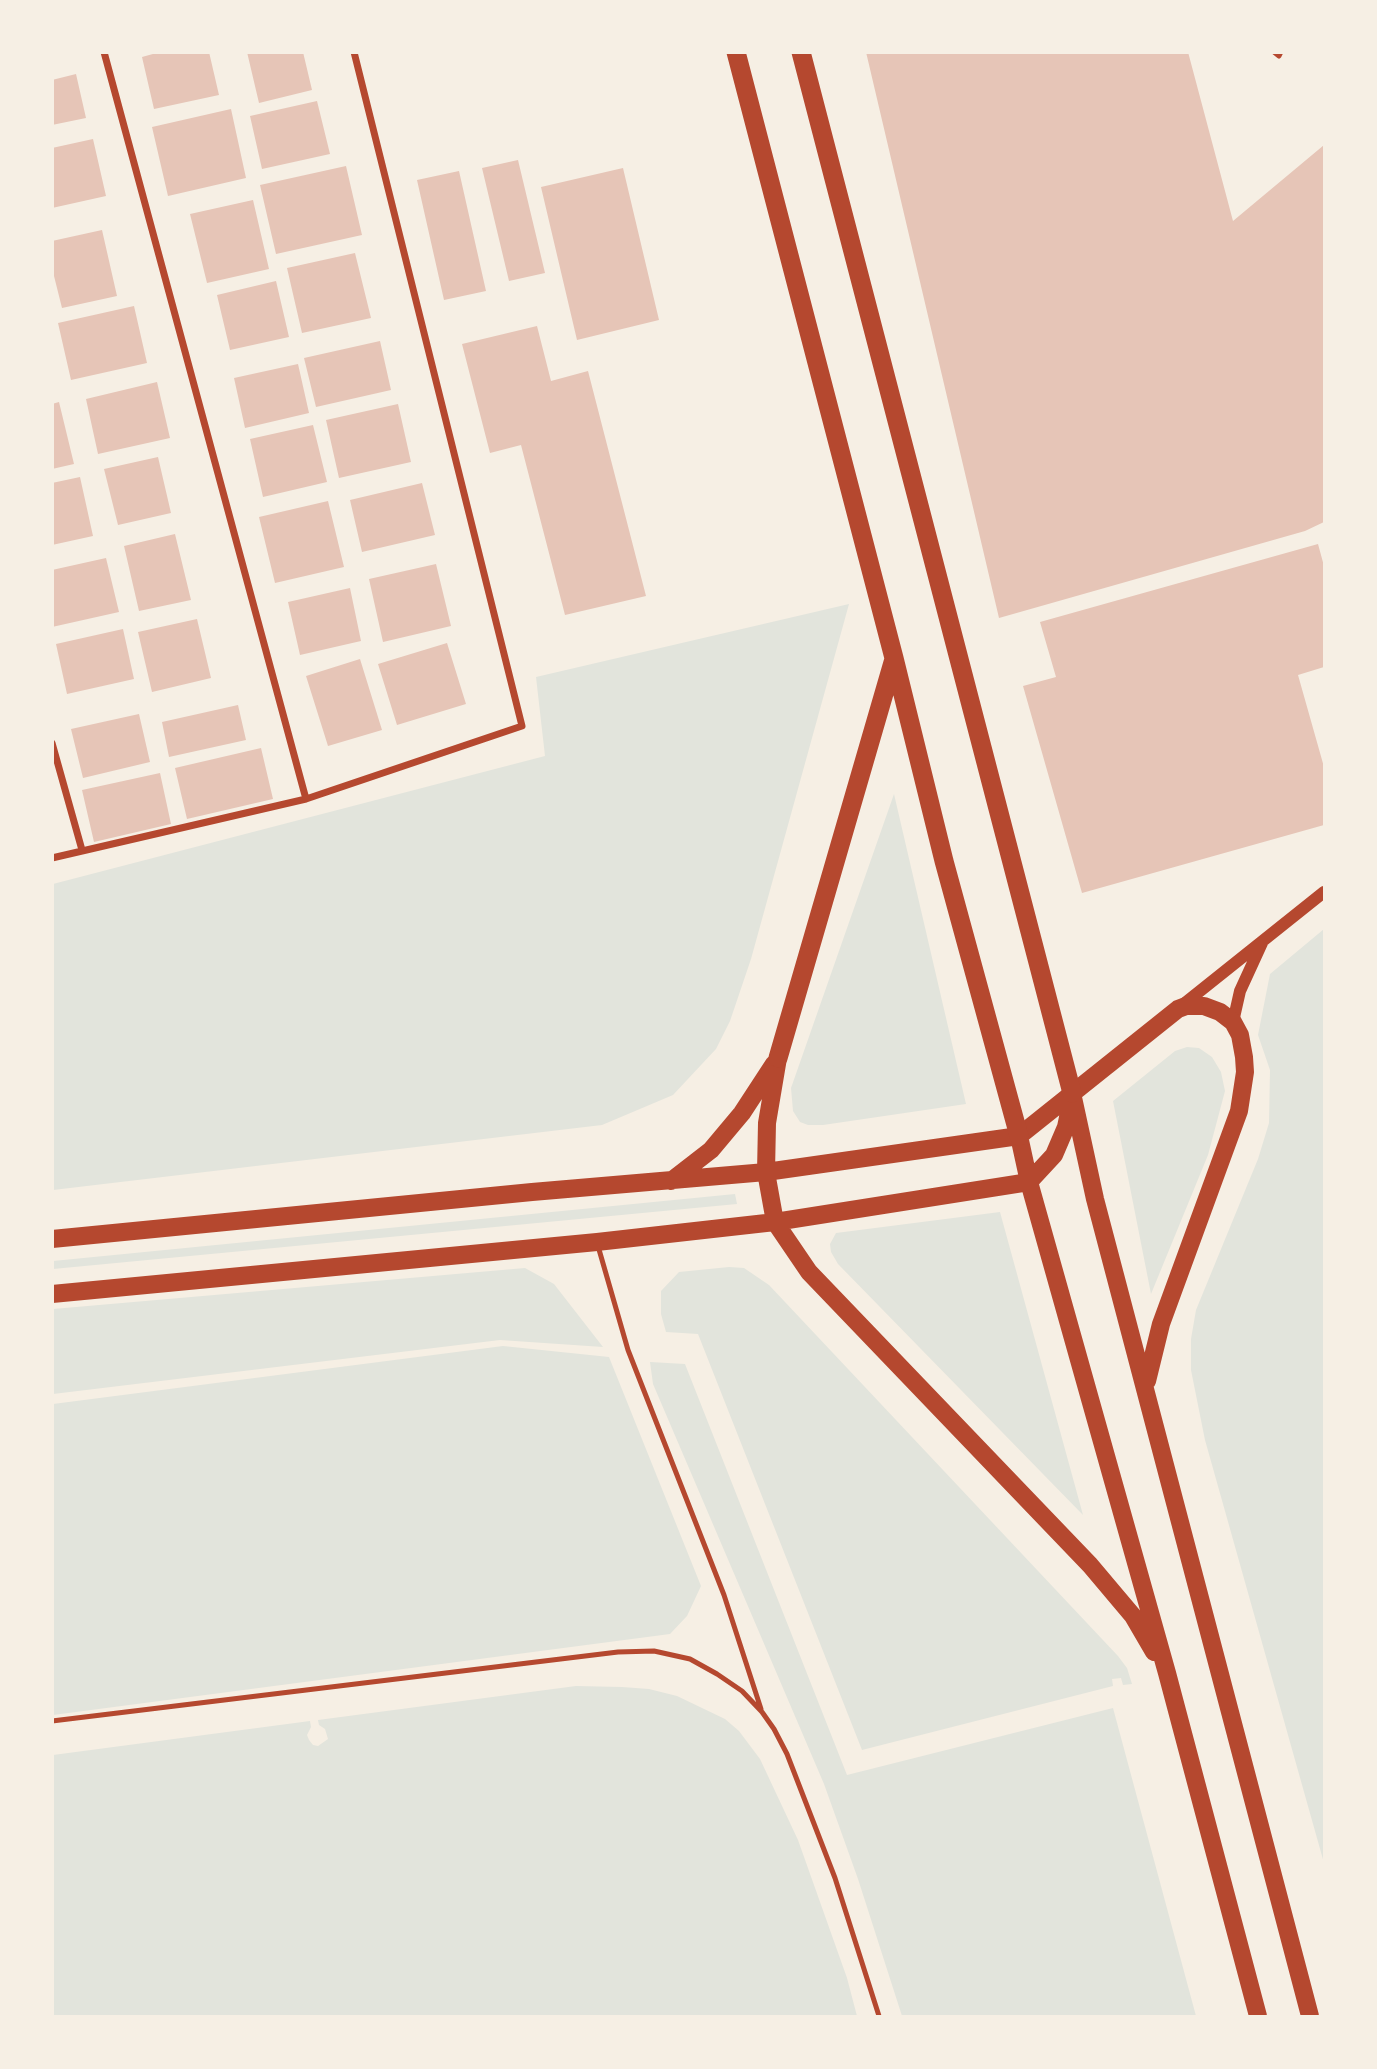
<!DOCTYPE html>
<style>
body{margin:0}
#map{position:relative;width:1377px;height:2069px;overflow:hidden;background:#f6efe4;font-family:"Varela Round",sans-serif}
canvas{display:block}
.frame{position:absolute;inset:0;border:54px solid #f6efe4;pointer-events:none}
</style>
<div id="map">
<canvas width="1377" height="2069"></canvas>
<div class="frame"></div>
</div>
<script>
const c = document.querySelector('canvas').getContext('2d');
c.lineJoin = 'round';
function fill(path, color) {
  c.fillStyle = color;
  c.fill(path, 'evenodd');
}
function shape(rows) {
  const path = new Path2D();
  for (const r of rows) {
    path.moveTo(r[0], r[1]);
    for (let i = 2; i < r.length; i += 2) path.lineTo(r[i], r[i + 1]);
  }
  return path;
}
function stroke(path, color, width, dash) {
  c.strokeStyle = color;
  c.lineWidth = width;
  c.lineCap = dash ? 'butt' : 'round';
  c.setLineDash(dash || []);
  c.stroke(path);
}
fill(shape([
 [849,604,751,959,730,1021,716,1049,673,1095,602,1125,53,1190,53,884,545,756,536,677],
 [894,794,966,1104,823,1125,808,1125,800,1122,793,1111,791,1088],
 [1324,929,1324,1863,1205,1440,1191,1370,1191,1339,1196,1310,1258,1159,1269,1123,1270,1070,1258,1035,1270,974],
 [1187,1047,1199,1048,1212,1057,1221,1072,1225,1091,1208,1155,1151,1294,1113,1101,1175,1051],
 [735,1194,737,1204,53,1269,53,1261],
 [1000,1212,1083,1515,838,1264,831,1252,830,1244,836,1233],
 [729,1267,744,1268,769,1285,1118,1656,1127,1668,1132,1684,1123,1685,1121,1678,1112,1679,1113,1686,862,1750,698,1334,666,1332,661,1314,661,1291,679,1272],
 [525,1268,554,1284,603,1347,500,1340,53,1394,53,1309],
 [503,1346,609,1357,701,1586,687,1616,670,1634,53,1715,53,1404],
 [650,1362,685,1364,847,1775,1113,1708,1196,2016,902,2016,858,1879,824,1784,653,1384],
 [576,1686,622,1687,649,1689,677,1696,725,1719,739,1731,760,1759,798,1840,847,1978,857,2016,53,2016,53,1755,310,1721,311,1727,307,1735,309,1740,313,1745,318,1746,328,1739,325,1729,319,1725,318,1720]
]), '#e2e4dc');
fill(shape([
 [160,52,209,52,219,95,154,109,142,57],
 [247,52,303,52,312,90,259,103],
 [866,52,1188,52,1233,221,1324,145,1324,522,1305,531,999,618],
 [76,74,86,118,52,125,52,80],
 [317,101,330,154,262,169,250,116],
 [231,109,246,178,168,196,152,127],
 [93,139,106,196,52,208,52,148],
 [518,160,545,273,509,281,482,168],
 [346,166,362,235,276,254,260,185],
 [623,168,659,320,577,340,541,187],
 [459,171,486,291,444,300,417,180],
 [253,200,269,269,207,283,190,214],
 [102,230,117,296,62,308,52,268,52,241],
 [355,253,371,318,302,333,287,268],
 [276,281,289,337,230,350,217,295],
 [134,306,147,363,71,380,58,323],
 [537,326,551,381,588,371,646,596,565,615,521,445,490,453,462,344],
 [380,341,391,390,316,407,304,358],
 [298,364,309,413,245,428,234,378],
 [157,382,170,438,98,454,86,399],
 [59,402,74,464,52,469,52,404],
 [398,404,411,462,339,478,326,420],
 [313,425,327,482,263,497,250,439],
 [158,457,171,513,118,525,104,469],
 [80,477,93,536,52,545,52,483],
 [422,483,435,535,362,552,350,500],
 [328,501,344,567,275,583,259,517],
 [175,534,191,600,139,611,124,546],
 [1318,544,1324,566,1324,667,1298,675,1324,767,1324,825,1082,893,1023,686,1056,677,1040,622],
 [106,558,119,612,52,627,52,570],
 [436,564,451,626,383,642,369,579],
 [350,588,361,641,300,655,288,602],
 [197,619,211,678,152,692,138,632],
 [123,629,134,679,67,694,56,644],
 [447,643,466,704,397,725,378,664],
 [360,659,382,730,328,746,306,676],
 [238,705,246,740,169,757,162,722],
 [139,714,150,762,83,778,71,729],
 [261,748,273,799,187,819,175,768],
 [160,773,171,824,94,842,82,790]
]), '#e6c5b7');
stroke(shape([
 [1274,52,1279,56,1281,52],
 [598,1246,628,1350,724,1595,761,1709],
 [52,1721,618,1652,654,1651,690,1659,717,1674,742,1691,762,1712,774,1729,787,1754,835,1878,879,2016]
]), '#b5482f', 5);
stroke(shape([
 [104,52,306,799],
 [52,743,82,850],
 [52,858,306,799,522,726,354,52]
]), '#b5482f', 7);
stroke(shape([
 [1180,1007,1324,892],
 [1233,1022,1240,991,1262,943]
]), '#b5482f', 12);
stroke(shape([
 [778,1058,767,1123,766,1172,775,1222,809,1272,1090,1565,1133,1616,1154,1652],
 [1072,1093,1095,1199,1310,2016],
 [1019,1136,1029,1182,1167,1673,1258,2016],
 [1019,1136,1178,1009,1186,1006,1204,1006,1220,1012,1233,1022,1240,1035,1244,1057,1245,1072,1239,1111,1161,1324,1147,1381],
 [671,1181,711,1150,742,1113,774,1064],
 [1029,1182,1054,1155,1066,1127,1071,1103],
 [52,1239,532,1192,766,1172,1019,1136],
 [52,1294,597,1242,775,1222,1029,1182]
]), '#b5482f', 18);
stroke(shape([
 [736,52,894,658,944,861,1019,1136],
 [801,52,1072,1093],
 [778,1058,894,659]
]), '#b5482f', 19);
</script>
